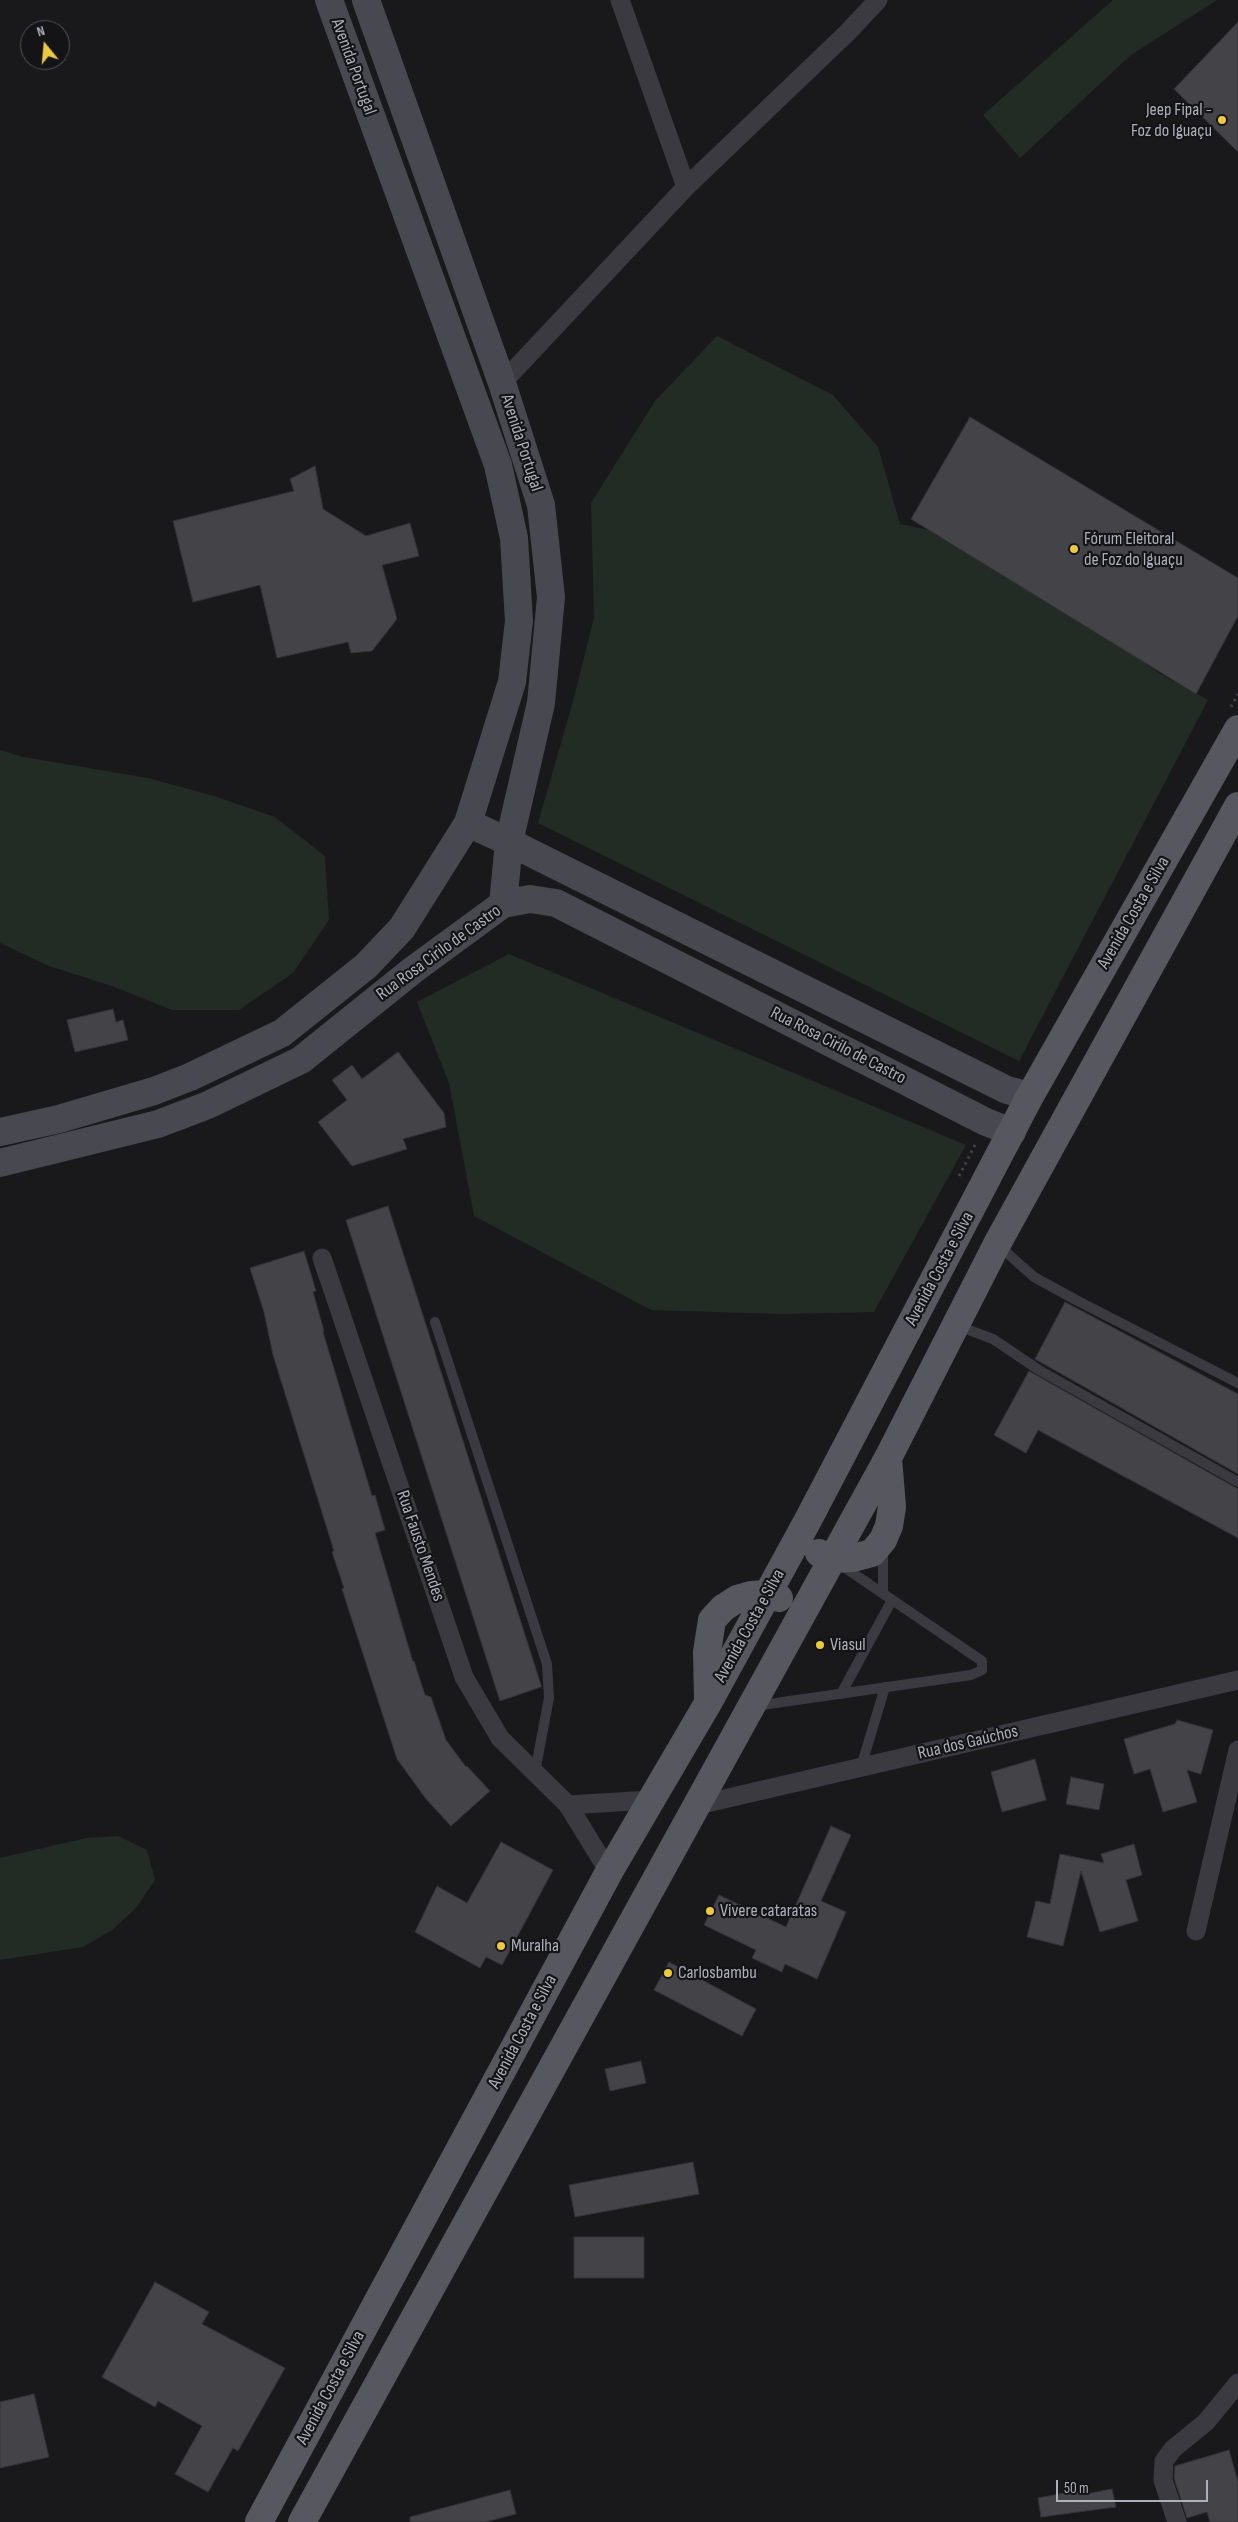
<!DOCTYPE html>
<meta charset="utf-8">
<style>
body{margin:0}
#map{position:relative;width:1238px;height:2522px;overflow:hidden;background:#19191b;font-family:"Sofia Sans Condensed",sans-serif}
canvas{display:block}
.north{position:absolute;left:20px;top:20px;width:50px;height:50px;box-sizing:border-box;background:#141416;border:1px solid #515258;border-radius:50%;rotate:343deg;font-size:14px;font-weight:700;line-height:20px;text-align:center;color:#acaeba}
.north::after{content:'';display:block;margin:auto;width:18px;height:22px;background:#ecc940;clip-path:polygon(50% 0,100% 100%,50% 72%,0 100%)}
.scale{position:absolute;left:1056px;top:2480px;width:152px;height:22px;box-sizing:border-box;border:2px solid #acaeba;border-top:0;padding-left:6px;font-size:15px;line-height:18px;white-space:nowrap;color:#acaeba;-webkit-text-stroke:4px #141416;paint-order:stroke}
</style>
<div id="map">
<canvas width="1238" height="2522"></canvas>
<div class="north">N</div>
<div class="scale">50 m</div>
</div>
<script>
const c = document.querySelector('canvas').getContext('2d');
c.lineJoin = 'round';
function fill(path, color) {
  c.fillStyle = color;
  c.fill(path, 'evenodd');
}
function shape(rows) {
  const path = new Path2D();
  for (const r of rows) {
    path.moveTo(r[0], r[1]);
    for (let i = 2; i < r.length; i += 2) path.lineTo(r[i], r[i + 1]);
  }
  return path;
}
function stroke(path, color, width, dash) {
  c.strokeStyle = color;
  c.lineWidth = width;
  c.lineCap = dash ? 'butt' : 'round';
  c.setLineDash(dash || []);
  c.stroke(path);
}
function drawText(font, color, halo, rows, align = 'center') {
  c.font = font + ' "Sofia Sans Condensed",sans-serif';
  c.lineWidth = 4.5;
  c.setLineDash([]);
  c.textBaseline = 'middle';
  c.strokeStyle = halo;
  c.fillStyle = color;
  for (const [text, x, y, turn = 0] of rows) {
    c.save();
    c.translate(x, y);
    c.rotate((+turn || 0) * Math.PI / 180);
    c.textAlign = isNaN(turn) ? turn : align;
    if (halo) c.strokeText(text, 0, 0);
    c.fillText(text, 0, 0);
    c.restore();
  }
}
fill(shape([
 [1113,0,1217,0,1131,55,1020,158,983,115],
 [717,336,833,395,878,447,900,524,981,541,1049,594,1159,673,1208,700,1019,1061,538,823,572,705,594,618,591,503,655,401],
 [0,750,23,757,148,778,214,796,275,817,325,856,329,920,293,973,239,1010,172,1010,112,986,49,966,0,943],
 [509,954,966,1145,874,1312,783,1314,651,1310,474,1216,449,1083,417,1002],
 [118,1836,147,1850,155,1880,136,1908,112,1930,83,1947,0,1960,0,1858,86,1838]
]), '#232b25');
const building = shape([
 [1238,22,1238,152,1174,89,1238,22],
 [970,417,1238,578,1238,616,1196,694,911,519,970,417],
 [315,466,323,509,366,536,410,523,419,556,382,565,397,619,372,651,351,653,348,642,277,658,260,585,193,602,173,521,294,491,290,479,315,466],
 [113,1009,116,1022,123,1020,128,1040,75,1052,67,1020,113,1009],
 [398,1052,444,1113,446,1127,403,1139,407,1149,352,1166,318,1122,347,1100,332,1080,352,1065,362,1079,398,1052],
 [388,1206,541,1685,541,1687,500,1701,346,1220,388,1206],
 [304,1251,316,1291,313,1292,324,1331,323,1332,372,1496,375,1495,385,1530,375,1533,413,1662,414,1661,425,1695,431,1697,446,1740,466,1767,467,1766,490,1791,451,1826,426,1799,397,1759,342,1589,344,1588,332,1552,334,1551,273,1355,264,1312,250,1268,304,1251],
 [1065,1302,1238,1394,1238,1474,1035,1359,1065,1302],
 [1029,1371,1238,1489,1238,1538,1038,1430,1026,1453,994,1435,1029,1371],
 [1177,1720,1213,1730,1201,1774,1187,1770,1197,1802,1163,1812,1150,1769,1134,1774,1124,1739,1175,1724,1177,1720],
 [1035,1759,1046,1800,1002,1812,991,1772,1035,1759],
 [1071,1777,1104,1784,1099,1810,1066,1804,1071,1777],
 [831,1826,851,1835,821,1901,846,1912,817,1979,785,1964,782,1972,752,1958,756,1950,704,1925,719,1895,786,1927,831,1826],
 [501,1842,553,1870,502,1965,486,1957,480,1968,415,1932,437,1886,467,1903,501,1842],
 [1134,1844,1142,1875,1126,1880,1138,1921,1100,1932,1081,1871,1063,1946,1027,1937,1036,1901,1050,1904,1060,1854,1104,1863,1101,1854,1134,1844],
 [669,1962,756,2009,742,2036,654,1990,669,1962],
 [641,2061,646,2083,610,2091,605,2069,641,2061],
 [693,2162,699,2194,575,2217,569,2185,693,2162],
 [574,2237,644,2237,644,2278,574,2278,574,2237],
 [155,2282,209,2312,202,2324,285,2368,238,2451,233,2448,208,2492,175,2474,202,2426,158,2401,155,2407,102,2377,155,2282],
 [34,2394,49,2457,0,2468,0,2402,34,2394],
 [1229,2450,1238,2482,1238,2522,1210,2522,1207,2512,1187,2518,1174,2478,1175,2466,1229,2450],
 [1112,2489,1116,2507,1041,2517,1038,2498,1080,2490,1081,2495,1112,2489],
 [510,2490,516,2514,485,2522,410,2522,410,2517,510,2490]
]);
fill(building, '#434348');
stroke(building, '#343337', 1);
stroke(shape([
 [1231,707,1238,694],
 [959,1176,976,1143]
]), '#404147', 3, [2.5, 4]);
stroke(shape([
 [997,1244,1034,1277,1076,1300,1238,1383],
 [435,1322,547,1664,549,1698,535,1772],
 [958,1326,993,1339,1039,1370,1238,1482],
 [883,1593,883,1549],
 [841,1694,892,1600],
 [755,1706,971,1675,982,1670,982,1661,841,1565],
 [861,1767,885,1687]
]), '#3a3a40', 10);
stroke(shape([
 [620,0,686,187],
 [502,383,686,187,847,33,878,0],
 [322,1258,464,1677,500,1738,568,1805,609,1872],
 [568,1805,650,1800],
 [698,1805,1238,1680],
 [1196,1931,1238,1750],
 [1177,2522,1163,2480,1164,2461,1173,2449,1206,2422,1238,2383]
]), '#3a3a40', 19);
stroke(shape([
 [329,0,498,465,514,538,519,621,512,682,468,823],
 [366,0,502,383,541,505,551,597,541,703,509,842,503,904],
 [0,1132,59,1119,154,1091,190,1077,282,1033,366,966,402,928,468,823,509,842,1007,1090,1030,1096],
 [0,1163,158,1124,208,1105,301,1060,413,970,503,904,530,899,556,903,986,1122,1012,1132]
]), '#484950', 28);
stroke(shape([
 [819,1553,832,1559,853,1558,872,1553,883,1540,889,1526,892,1507,888,1458],
 [708,1700,707,1652,712,1620,723,1608,737,1599,751,1595,767,1594,779,1598],
 [259,2522,609,1872,708,1703,808,1520,1030,1096,1238,729],
 [302,2522,888,1458,997,1244,1238,806]
]), '#56575f', 28);
for (const [x, y, r, color] of [
 [1222,120,5,"#ecc940"],
 [1074,549,5,"#ecc940"],
 [820,1645,5,"#ecc940"],
 [710,1911,5,"#ecc940"],
 [501,1946,5,"#ecc940"],
 [668,1973,5,"#ecc940"]
]) {
  const dot = new Path2D();
  dot.arc(x, y, r, 0, 2 * Math.PI);
  c.fillStyle = color;
  c.fill(dot);
  stroke(dot, '#141416', 2);
}
drawText('18px', '#acaeba', '#141416', [
 ["Avenida Portugal",353,67,70],
 ["Avenida Portugal",521,443,72],
 ["Avenida Costa e Silva",1134,913,-60],
 ["Rua Rosa Cirilo de Castro",439,953,-36],
 ["Rua Rosa Cirilo de Castro",838,1046,27],
 ["Avenida Costa e Silva",940,1269,-62],
 ["Rua Fausto Mendes",420,1546,71],
 ["Avenida Costa e Silva",750,1626,-61],
 ["Rua dos Gaúchos",968,1743,-13],
 ["Avenida Costa e Silva",523,2032,-62],
 ["Avenida Costa e Silva",331,2388,-62]
]);
drawText('18px', '#acaeba', '#141416', [
 ["Jeep Fipal -",1212,110,"right"],
 ["Foz do Iguaçu",1212,131,"right"],
 ["Fórum Eleitoral",1084,539],
 ["de Foz do Iguaçu",1084,560],
 ["Viasul",830,1645],
 ["Vivere cataratas",720,1911],
 ["Muralha",511,1946],
 ["Carlosbambu",678,1973]
], 'left');
</script>
